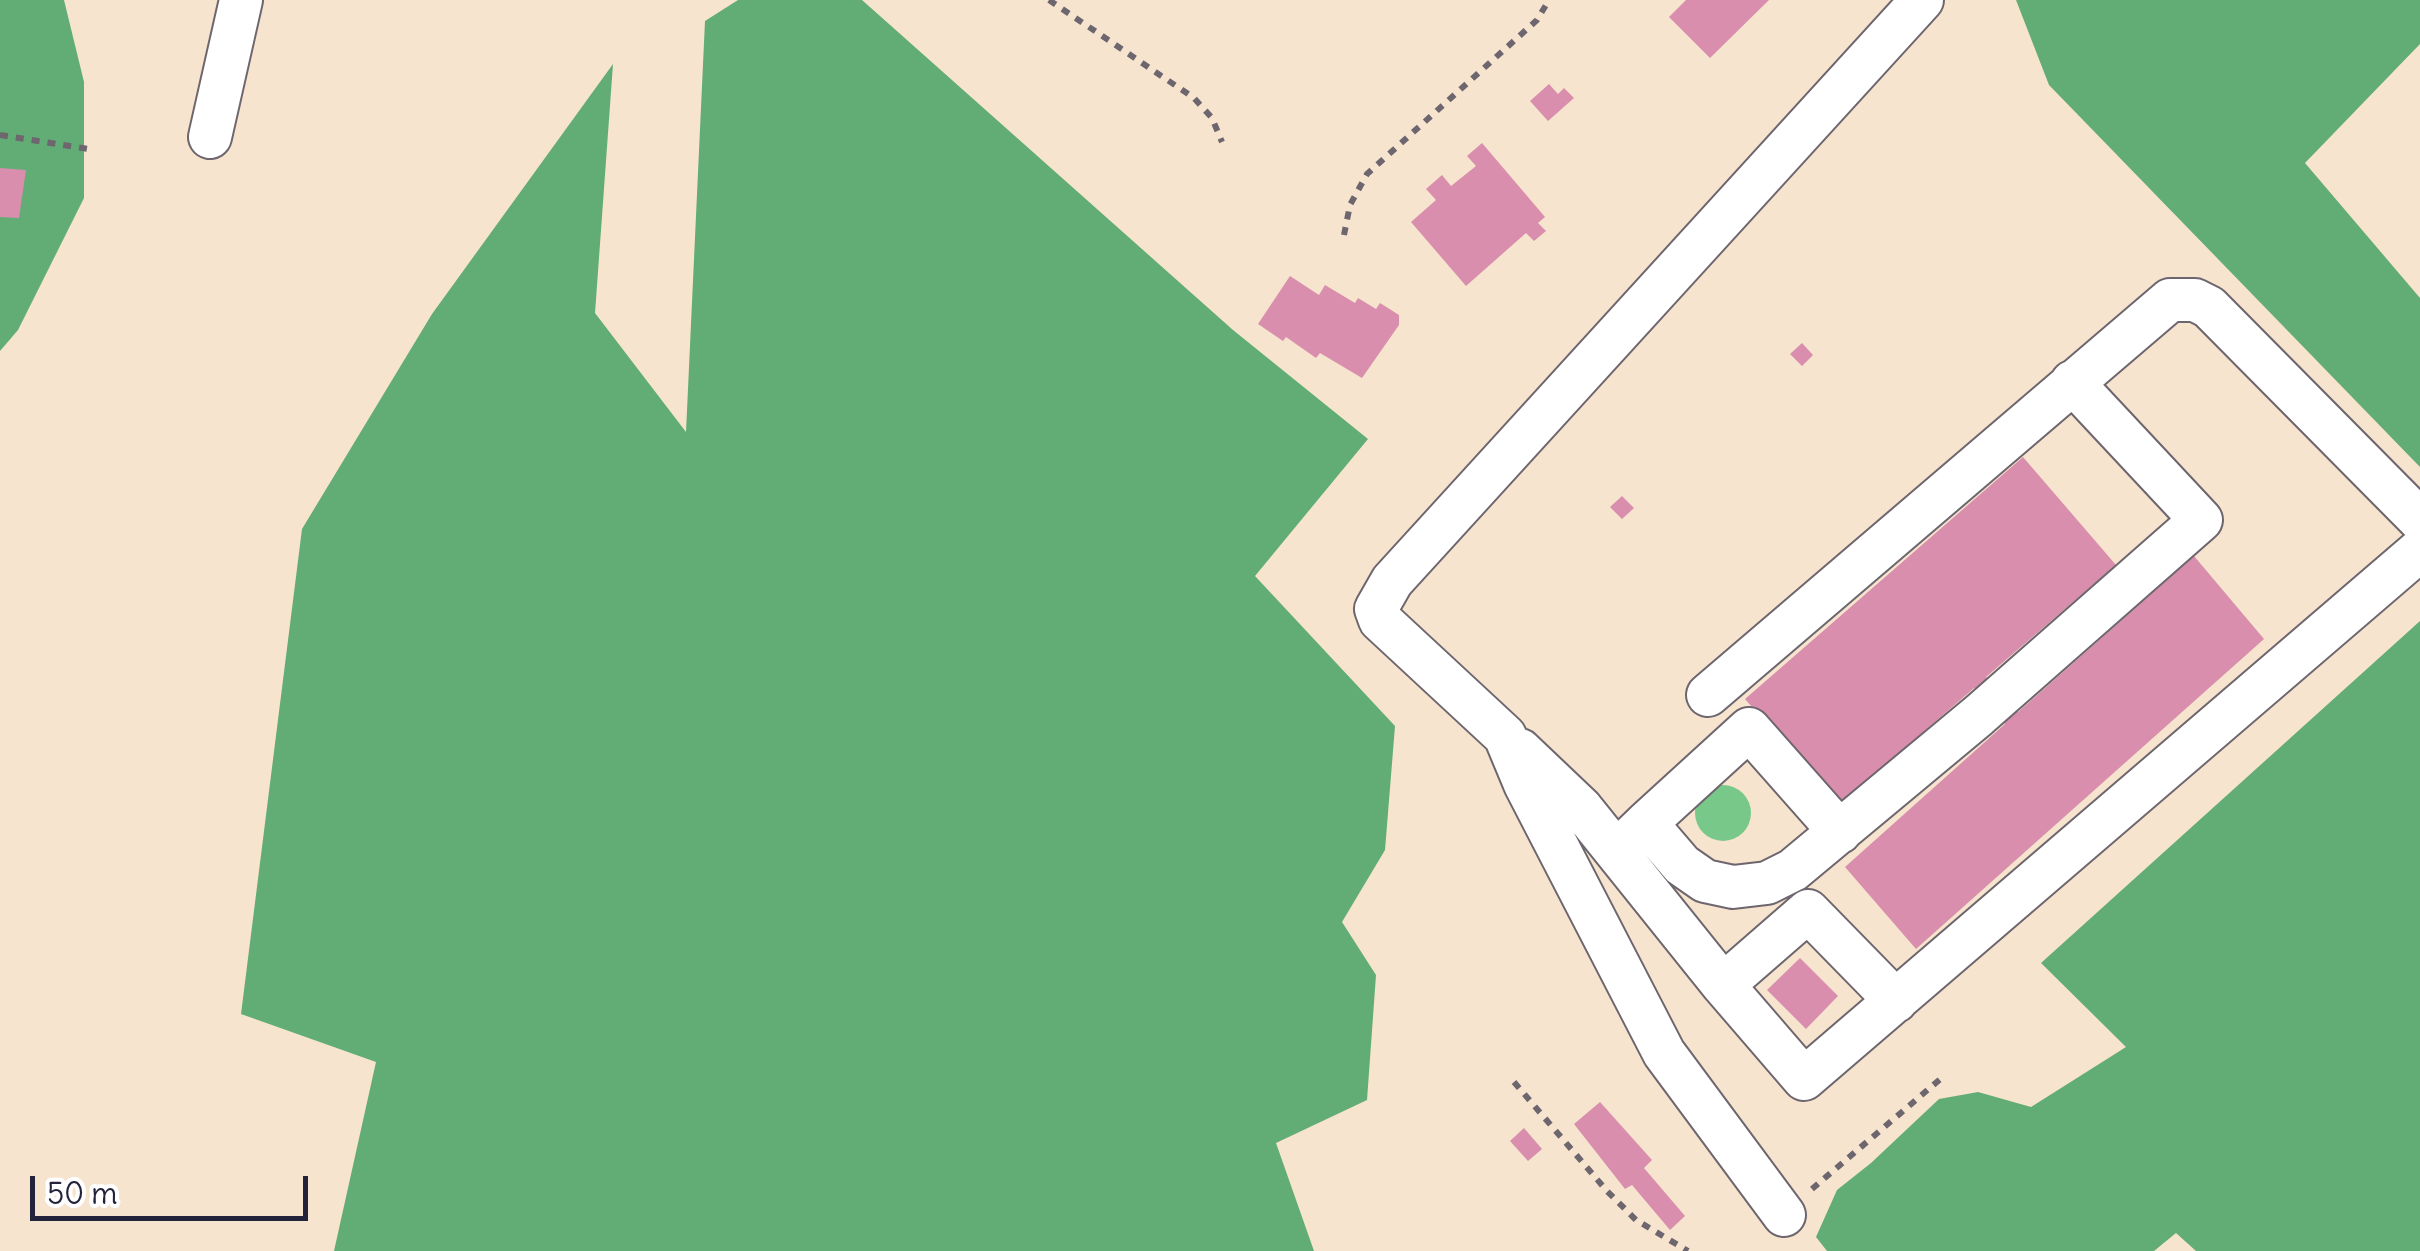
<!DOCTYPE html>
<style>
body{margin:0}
#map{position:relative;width:2420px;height:1251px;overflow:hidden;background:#f7e4ce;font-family:Delius,sans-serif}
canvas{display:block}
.scale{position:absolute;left:30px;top:1176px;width:278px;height:45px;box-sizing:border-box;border:5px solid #22223b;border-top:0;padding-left:12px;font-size:30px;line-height:35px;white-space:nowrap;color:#22223b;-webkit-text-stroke:8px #fff;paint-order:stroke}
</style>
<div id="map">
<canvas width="2420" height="1251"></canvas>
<div class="scale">50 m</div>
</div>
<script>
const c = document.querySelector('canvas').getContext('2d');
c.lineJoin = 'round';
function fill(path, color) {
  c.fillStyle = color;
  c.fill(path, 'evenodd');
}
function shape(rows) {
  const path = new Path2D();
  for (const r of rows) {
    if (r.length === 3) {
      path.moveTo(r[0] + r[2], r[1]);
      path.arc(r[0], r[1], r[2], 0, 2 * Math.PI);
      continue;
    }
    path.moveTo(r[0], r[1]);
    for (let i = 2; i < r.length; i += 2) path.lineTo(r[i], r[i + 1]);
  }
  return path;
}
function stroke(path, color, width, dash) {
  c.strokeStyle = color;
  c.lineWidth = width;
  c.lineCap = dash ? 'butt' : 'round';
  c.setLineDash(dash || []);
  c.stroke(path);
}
fill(shape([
 [1723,813,28]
]), '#78c889');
fill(shape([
 [0,0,64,0,84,82,84,198,18,330,0,351],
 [738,0,862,0,1233,330,1368,439,1255,576,1395,726,1385,850,1342,922,1376,975,1367,1100,1276,1143,1314,1251,334,1251,376,1062,241,1014,302,529,432,314,613,64,595,313,686,432,705,21],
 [2016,0,2420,0,2420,44,2305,163,2420,298,2420,467,2049,85],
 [2420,621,2420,1251,2196,1251,2176,1233,2154,1251,1827,1251,1816,1237,1837,1190,1871,1163,1939,1099,1978,1092,2031,1107,2126,1047,2041,963]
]), '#62ac75');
fill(shape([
 [1686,0,1769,0,1710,58,1669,17],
 [1549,84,1558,94,1564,88,1574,98,1548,121,1530,101],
 [1482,143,1545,217,1538,223,1546,231,1534,241,1526,233,1466,286,1411,222,1436,200,1426,189,1442,175,1451,186,1476,166,1467,156],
 [0,168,26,170,19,218,0,217],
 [1290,276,1319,295,1325,285,1355,303,1358,298,1376,309,1380,303,1399,315,1399,325,1362,378,1320,353,1316,358,1286,337,1283,341,1258,324],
 [1802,343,1813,355,1802,366,1790,354],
 [2023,457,2116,565,1986,677,2018,712,2194,556,2264,639,1916,949,1845,867,2005,724,1974,688,1838,806,1745,699],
 [1622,496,1634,508,1622,519,1610,507],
 [1800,958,1838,996,1806,1029,1767,990],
 [1600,1102,1652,1160,1644,1168,1685,1216,1670,1230,1632,1185,1625,1189,1574,1124],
 [1524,1128,1542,1149,1528,1161,1510,1141]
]), '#d88eac');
const minor = shape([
 [210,137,241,0],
 [1708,695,2170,300,2195,300,2209,307,2420,520],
 [1520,750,1581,808,1723,985,1804,1079,2420,550],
 [1646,823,1749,729,1840,832],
 [1617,851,1646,823,1682,865,1705,881,1733,887,1767,883,1793,870,1978,716,2201,520,2072,382],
 [1723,985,1808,911,1896,1001],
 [1784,1215,1664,1053,1525,784,1505,736,1380,620,1376,609,1392,581,1922,0]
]);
stroke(minor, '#6d666e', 46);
stroke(shape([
 [1049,0,1194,98,1212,118,1222,142],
 [0,135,89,149],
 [1344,235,1350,205,1367,174,1537,20,1549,0],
 [1514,1082,1607,1191,1636,1220,1688,1251],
 [1812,1189,1945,1075]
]), '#6d666e', 6, [8, 8]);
stroke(minor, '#fff', 42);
</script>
